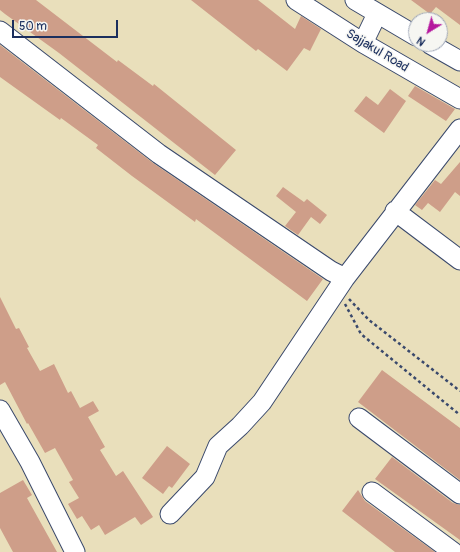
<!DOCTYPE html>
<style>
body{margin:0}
#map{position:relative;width:460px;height:552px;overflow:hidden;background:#e9dfbb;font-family:Pangolin,sans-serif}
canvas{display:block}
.north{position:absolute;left:408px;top:12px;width:40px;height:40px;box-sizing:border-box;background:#f6f6f2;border:1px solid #9ea6b7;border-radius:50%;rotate:217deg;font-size:11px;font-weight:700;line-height:16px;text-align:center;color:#1b2f5e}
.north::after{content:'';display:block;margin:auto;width:14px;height:18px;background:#b5179e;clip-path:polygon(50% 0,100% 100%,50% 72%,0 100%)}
.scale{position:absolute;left:12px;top:20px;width:106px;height:18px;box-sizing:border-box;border:2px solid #1b2f5e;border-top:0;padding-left:5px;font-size:12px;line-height:14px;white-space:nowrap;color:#1b2f5e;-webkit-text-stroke:3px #f6f6f2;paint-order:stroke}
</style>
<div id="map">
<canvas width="460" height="552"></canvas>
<div class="north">N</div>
<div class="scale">50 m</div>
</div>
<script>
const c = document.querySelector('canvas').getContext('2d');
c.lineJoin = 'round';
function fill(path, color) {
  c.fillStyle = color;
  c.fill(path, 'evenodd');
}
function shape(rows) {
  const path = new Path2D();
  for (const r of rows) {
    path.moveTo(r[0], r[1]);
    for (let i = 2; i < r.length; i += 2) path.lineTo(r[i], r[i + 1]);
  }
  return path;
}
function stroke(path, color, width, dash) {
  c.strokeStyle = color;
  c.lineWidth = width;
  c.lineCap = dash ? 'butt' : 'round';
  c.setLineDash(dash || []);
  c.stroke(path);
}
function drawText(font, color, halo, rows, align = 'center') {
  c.font = font + ' Pangolin,sans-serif';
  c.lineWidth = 3;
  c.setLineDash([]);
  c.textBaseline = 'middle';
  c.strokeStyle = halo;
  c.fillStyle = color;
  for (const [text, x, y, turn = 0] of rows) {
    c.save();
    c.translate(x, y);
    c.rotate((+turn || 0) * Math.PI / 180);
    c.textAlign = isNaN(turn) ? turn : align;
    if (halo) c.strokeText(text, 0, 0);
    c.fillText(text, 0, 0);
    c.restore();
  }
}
fill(shape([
 [0,0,36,0,117,62,118,60,153,86,154,84,236,150,215,175,59,53,5,14,0,10],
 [191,0,258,0,295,29,301,16,321,29,310,51,304,48,287,71,258,49,256,51],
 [411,0,460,0,460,25,436,7,430,14],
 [0,45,153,163,323,279,307,301,196,219,195,222,132,176,96,148,98,145,61,118,60,120,0,77],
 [415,86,455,109,446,121,408,96],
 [390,89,406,101,384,133,354,111,366,96,378,105],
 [460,162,460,196,455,192,440,212,428,203,422,210,415,205,435,180,441,184],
 [283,187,304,202,307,199,327,215,320,224,311,217,298,235,285,226,296,212,276,196],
 [0,297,16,329,19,328,29,347,27,348,40,371,54,364,68,393,71,391,80,408,93,401,99,411,88,417,105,447,100,450,116,476,123,471,153,517,141,525,135,517,105,535,99,525,91,530,82,516,77,519,68,504,79,498,69,482,73,480,55,448,45,453,28,423,27,424,5,382,0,385],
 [382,370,460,428,460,480,358,402],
 [167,446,190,464,172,488,169,486,163,494,142,478],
 [392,457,453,503,460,505,460,540,375,479],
 [23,480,32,495,27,498,57,552,13,552,0,528,0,493],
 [358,490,365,501,435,552,395,552,342,511]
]), '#ce9e89');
const minor = shape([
 [296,0,363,43,460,99],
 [355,0,416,36],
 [0,31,159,154,331,271,345,278,460,129],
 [363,43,377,14],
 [430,44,460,61],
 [395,211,460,260],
 [0,410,30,462,75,552],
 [359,418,460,494],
 [372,492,453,552],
 [170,514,205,477,218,446,240,426,262,402,345,278]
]);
stroke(minor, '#3a496c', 21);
stroke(shape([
 [349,299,369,320,460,391],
 [345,304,361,334,460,415]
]), '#3a496c', 2.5, [3, 3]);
stroke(minor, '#fff', 19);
drawText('13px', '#1b2f5e', '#f6f6f2', [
 ["Sajjakul Road",377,51,31]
]);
</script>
